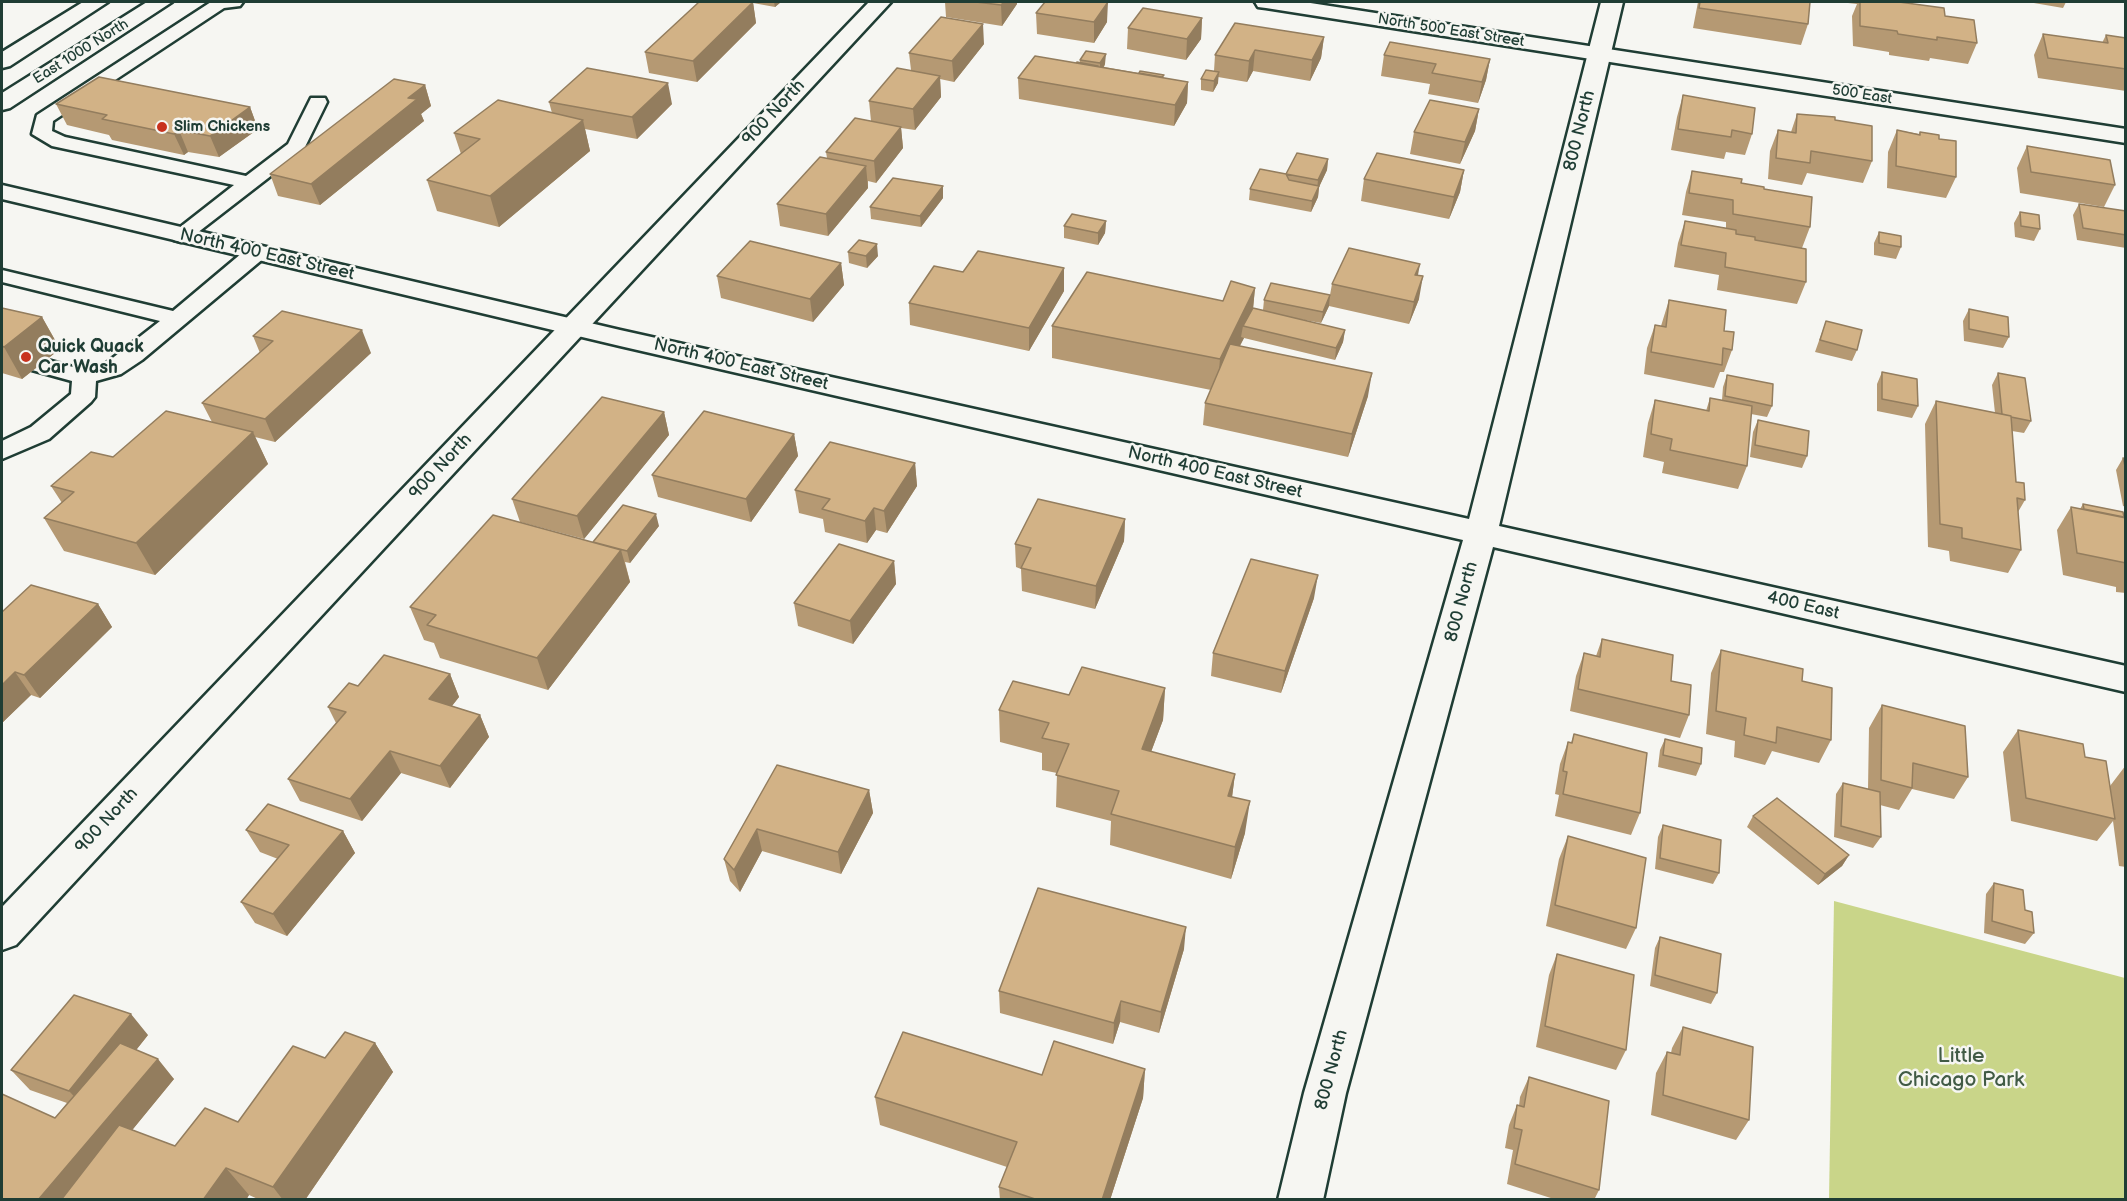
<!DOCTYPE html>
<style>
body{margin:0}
#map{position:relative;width:2127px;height:1201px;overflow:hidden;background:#f6f6f2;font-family:"Balsamiq Sans",sans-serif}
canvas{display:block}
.frame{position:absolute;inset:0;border:3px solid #1f3d34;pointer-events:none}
</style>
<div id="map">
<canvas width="2127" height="1201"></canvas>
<div class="frame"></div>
</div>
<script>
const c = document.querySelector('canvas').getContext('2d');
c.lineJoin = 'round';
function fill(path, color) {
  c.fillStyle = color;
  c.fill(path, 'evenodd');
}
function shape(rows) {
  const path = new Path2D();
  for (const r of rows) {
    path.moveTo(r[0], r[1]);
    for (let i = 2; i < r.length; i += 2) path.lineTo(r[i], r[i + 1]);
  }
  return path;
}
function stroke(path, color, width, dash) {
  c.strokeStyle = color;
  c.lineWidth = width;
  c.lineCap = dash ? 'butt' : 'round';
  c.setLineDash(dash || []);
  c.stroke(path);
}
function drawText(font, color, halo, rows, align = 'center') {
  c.font = font + ' "Balsamiq Sans",sans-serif';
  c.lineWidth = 5;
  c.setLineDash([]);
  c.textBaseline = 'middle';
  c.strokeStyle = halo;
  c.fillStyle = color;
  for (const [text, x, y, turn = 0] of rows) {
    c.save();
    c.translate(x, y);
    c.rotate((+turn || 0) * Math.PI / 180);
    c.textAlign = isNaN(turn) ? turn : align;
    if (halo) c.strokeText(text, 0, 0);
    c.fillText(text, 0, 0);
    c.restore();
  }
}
fill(shape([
 [1834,901,2125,978,2125,1199,1829,1199]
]), '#c9d589');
const service = shape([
 [211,2,243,2,240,6,224,8,53,121,52,131,65,137,246,176,288,144,311,98,325,98,327,102,303,151,188,240,181,242,174,240,170,236,174,232,234,185,52,146,32,134,37,115,211,2],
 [256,247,264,248,267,253,264,258,142,360,121,374,96,381,95,397,91,402,49,439,2,459,2,441,31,427,71,394,72,381,32,370,28,365,32,360,40,358,84,370,105,364,160,321,2,282,2,270,173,311,248,248,256,247]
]);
const minor = shape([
 [869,2,891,2,16,945,2,950,2,907,869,2],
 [1255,2,1304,2,2126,129,2126,143,1266,8,1258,7,1255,2]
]);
const tertiary = shape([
 [1601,2,1623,2,1499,526,2126,666,2126,692,1493,547,1346,1093,1323,1200,1278,1200,1304,1093,1463,540,620,346,2,199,2,185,620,330,1469,519,1601,2]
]);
const secondary = shape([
 [83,2,108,2,10,66,2,68,2,52,83,2],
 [147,2,172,2,10,108,2,110,2,93,147,2]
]);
stroke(service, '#1f3d34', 5);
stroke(minor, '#1f3d34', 5);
stroke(tertiary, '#1f3d34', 5);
stroke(secondary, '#1f3d34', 5);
fill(service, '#f6f6f2');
fill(minor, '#f6f6f2');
fill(tertiary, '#f6f6f2');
fill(secondary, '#f6f6f2');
fill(shape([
 [699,2,781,2,775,7,753,3,756,23,697,82,649,73,645,52],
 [945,2,1017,2,1017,4,1002,26,946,17],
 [1698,2,1805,2,1808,24,1801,45,1693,28],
 [1839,2,1899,2,1945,16,1977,43,1968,64,1930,58,1929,61,1889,55,1889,52,1853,46,1852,16,1857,4],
 [2028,2,2066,2,2063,8],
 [1036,13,1107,22,1094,43,1037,34],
 [1202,18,1201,39,1186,60,1127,49,1128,28],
 [2043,34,2102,43,2106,35,2126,38,2126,91,2038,78,2034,55],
 [1324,37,1321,58,1310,81,1253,71,1247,82,1218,77,1218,83,1213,92,1201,90,1201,79,1214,71,1215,55],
 [984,44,954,82,940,79,941,97,915,130,901,128,903,148,876,183,868,181,868,188,828,236,780,226,777,204,827,158,826,152,871,121,869,101,911,70,909,53],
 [1086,51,1105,64,1104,67,1139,73,1164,75,1163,78,1188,82,1187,103,1174,126,1019,99,1018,78,1080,62,1080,60],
 [1384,55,1490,59,1486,80,1478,103,1428,94,1430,84,1381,76],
 [425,85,431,106,421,114,424,121,320,205,278,196,270,174],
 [1683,95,1752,134,1745,155,1726,152,1724,159,1671,150,1677,117],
 [549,102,672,104,637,139,585,129,590,151,499,227,437,211,427,180,461,154,454,133,552,113],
 [56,104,250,107,258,129,219,157,188,152,184,155,112,140,109,135,67,125],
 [1479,109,1475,131,1460,164,1410,154,1414,132],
 [1797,114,1835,120,1872,161,1863,183,1807,173,1802,185,1768,179,1770,151,1778,130,1791,132],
 [1897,130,1919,134,1920,132,1939,139,1956,177,1946,198,1887,188,1888,152],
 [2027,146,2115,185,2104,207,2020,193,2017,168],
 [1328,159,1327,170,1319,187,1318,197,1311,212,1249,200,1250,189,1286,174],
 [1464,170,1460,192,1449,219,1361,201,1364,179],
 [1692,171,1764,189,1810,227,1802,248,1806,282,1797,304,1717,290,1719,275,1674,267,1678,243,1685,221,1726,228,1726,222,1682,215,1686,192],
 [943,186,943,198,921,227,871,219,870,207],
 [2079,204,2126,211,2126,248,2077,240,2073,215],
 [2020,212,2040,229,2034,241,2015,237,2014,223],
 [1106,221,1105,233,1098,245,1064,238,1064,226],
 [1879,232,1901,247,1896,259,1874,255,1874,243],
 [848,252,878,256,867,268,849,263],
 [841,263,844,285,813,322,721,298,717,276],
 [1418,275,1419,299,1409,324,1329,306,1321,323,1288,317,1345,330,1343,342,1335,360,1244,338,1239,346,1368,396,1348,457,1203,425,1205,403,1211,390,1052,358,1052,326,1223,301,1255,288,1253,308,1263,310,1264,300,1330,295,1332,284],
 [1064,291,1029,351,910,325,909,303],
 [1669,300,1724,331,1732,350,1724,372,1720,372,1714,388,1644,374,1647,348,1655,325,1661,326],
 [2,308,42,317,60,349,22,379,2,373],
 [1969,309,2009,337,2003,348,1964,341,1963,321],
 [1826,321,1857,350,1852,361,1815,352],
 [253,336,371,353,275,442,255,437,268,464,155,575,64,551,44,518,62,503,51,486,113,457,212,422,202,403,260,353],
 [1882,372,1918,406,1912,418,1877,411,1877,384],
 [1998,373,2031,421,2024,433,2012,431,2016,482,2025,500,2018,512,2021,550,2008,573,1950,561,1949,551,1928,547,1925,424,1936,401,1995,413,1992,385],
 [1727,375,1772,406,1767,417,1751,414,1747,466,1738,489,1662,473,1664,462,1643,457,1648,423,1655,400,1706,411,1710,398,1722,400,1723,387],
 [664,412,669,435,584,539,520,522,512,499],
 [1758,420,1807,456,1802,468,1750,457,1753,432],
 [794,434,798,456,751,522,658,497,652,475],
 [2126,457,2126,507,2123,506,2116,470,2123,458,2125,459],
 [915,463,917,486,887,533,876,530,867,543,825,532,823,519,799,513,795,490],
 [2083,504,2126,518,2126,593,2116,592,2116,587,2063,575,2057,530,2071,507,2080,509],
 [1125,519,1124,541,1095,609,1022,591,1021,569,1016,567,1015,544],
 [659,526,630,563,625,562,630,582,548,690,440,658,434,643,424,640,410,607,593,542],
 [894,561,896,584,853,644,798,626,794,603],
 [31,585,98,604,112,627,40,698,31,695,2,723],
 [1314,598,1281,693,1211,676,1213,653],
 [1602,639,1671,681,1689,715,1680,738,1570,711,1576,676,1584,653,1596,656],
 [1721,650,1802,681,1831,740,1819,763,1772,751,1765,765,1734,757,1735,741,1706,734,1711,673],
 [450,674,459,697,452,706,480,715,489,737,450,788,401,773,362,821,300,801,288,779,336,723,328,707,358,686],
 [1165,688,1163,720,1151,752,1235,774,1232,797,1245,833,1231,879,1110,845,1111,821,1056,807,1057,773,1042,770,1042,753,1000,742,999,710,1069,695],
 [1882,705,1968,777,1954,799,1912,789,1899,810,1880,805,1881,837,1873,848,1834,837,1836,794,1843,783,1868,789,1869,728],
 [2018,730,2085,757,2110,786,2126,765,2126,867,2119,866,2113,821,2097,841,2011,821,2003,752],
 [1574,734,1640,813,1631,835,1555,816,1559,795,1555,794,1560,764,1568,742,1571,743],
 [1665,739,1701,764,1696,776,1658,767,1660,750],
 [777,765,869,790,873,813,841,874,762,851,740,892,730,881,724,859],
 [1753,816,1849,855,1842,866,1818,885,1747,827],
 [1663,825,1719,873,1713,884,1655,869,1658,837],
 [246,830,343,831,355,853,287,936,255,923,241,902,278,859,260,852],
 [1568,836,1636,928,1626,949,1546,926,1559,859],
 [1994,883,2025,910,2034,933,2025,944,1984,933,1986,894],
 [1660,937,1717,993,1711,1004,1650,986,1655,948],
 [1184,949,1159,1033,1120,1022,1113,1044,1000,1013,999,991],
 [1557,954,1626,1050,1616,1070,1536,1047,1549,975],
 [1683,1027,1749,1120,1736,1140,1651,1115,1656,1073,1667,1052,1671,1053,1672,1048],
 [148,1035,136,1050,174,1079,132,1130,175,1146,238,1122,325,1058,375,1043,393,1072,305,1200,260,1200,249,1195,246,1200,2,1200,55,1118,67,1103,30,1090,11,1070],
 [1145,1069,1143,1098,1110,1200,1000,1200,999,1187,1007,1167,880,1125,875,1097,1042,1075],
 [1529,1077,1599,1190,1594,1200,1557,1200,1507,1184,1513,1150,1505,1148,1509,1125,1517,1105,1519,1106,1520,1097]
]), '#b59973');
fill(shape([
 [753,2,756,23,697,82,693,61],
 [774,2,781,2,775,7],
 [1004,2,1017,2,1017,4,1002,26,1001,5],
 [1108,2,1107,22,1094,43,1094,22],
 [1202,18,1201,39,1186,60,1187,39],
 [983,24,984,44,954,82,952,61],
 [1324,37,1321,58,1310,81,1312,60],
 [1255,50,1253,71,1247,82,1249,61],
 [1106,54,1105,64,1100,74,1100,63],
 [1490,59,1486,80,1478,103,1482,82],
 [1219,72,1218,83,1213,92,1214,81],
 [940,76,941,97,915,130,913,109],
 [1188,82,1187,103,1174,126,1175,105],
 [668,83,672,104,637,139,632,117],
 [425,85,431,106,421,114,424,121,320,205,311,184,408,98],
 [250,107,258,129,219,157,210,136],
 [1479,109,1475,131,1460,164,1465,142],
 [583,120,590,151,499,227,490,196],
 [901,127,903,148,876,183,874,161],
 [179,130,188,152,184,155,174,134],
 [1328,159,1327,170,1319,187,1318,197,1311,212,1312,201,1317,190,1318,180],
 [866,166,868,188,828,236,826,214],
 [1464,170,1460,192,1449,219,1454,197],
 [943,186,943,198,921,227,920,216],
 [1106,221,1105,233,1098,245,1098,233],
 [877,244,878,256,867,268,866,256],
 [841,263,844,285,813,322,810,299],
 [1420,264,1416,286,1415,275],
 [1064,268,1064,291,1029,351,1029,328],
 [1423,276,1419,299,1409,324,1414,302],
 [1255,288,1252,320,1243,326,1241,337,1244,338,1217,392,1220,359],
 [1330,295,1329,306,1321,323,1323,312],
 [42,317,60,349,22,379,4,347],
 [362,330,371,353,275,442,265,419],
 [1345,330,1343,342,1335,360,1336,348],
 [1372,373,1368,396,1348,457,1352,434],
 [664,412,669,435,584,539,577,516],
 [253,432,268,464,155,575,136,543],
 [794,434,798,456,751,522,746,499],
 [915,463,917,486,887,533,884,511],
 [874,508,876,530,867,543,865,521],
 [656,514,659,526,630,563,627,551],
 [1125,519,1124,541,1095,609,1096,586],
 [621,550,630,582,548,690,537,658],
 [894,561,896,584,853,644,850,621],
 [1318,575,1314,598,1281,693,1285,671],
 [98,604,112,627,40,698,24,675],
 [15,672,31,695,2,723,2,685],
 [450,674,459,697,439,722,429,699],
 [1165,688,1163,720,1140,781,1142,749],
 [480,715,489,737,450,788,440,766],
 [390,751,401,773,362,821,350,799],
 [1235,774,1231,805,1228,796],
 [869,790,873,813,841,874,838,852],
 [1250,801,1245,833,1231,879,1235,847],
 [757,829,762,851,740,892,734,870],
 [343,831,355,853,287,936,273,914],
 [1849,855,1842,866,1818,885,1825,874],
 [1186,927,1184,949,1159,1033,1161,1012],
 [1121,1001,1120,1022,1113,1044,1114,1023],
 [131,1014,148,1035,88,1111,69,1091],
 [375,1043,393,1072,305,1200,283,1200,273,1187],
 [158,1059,174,1079,75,1200,38,1200],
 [1145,1069,1143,1098,1110,1200,1102,1200],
 [226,1168,249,1195,246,1200,203,1200]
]), '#937d5e');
const building = shape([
 [699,2,753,2,693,61,645,52,699,2],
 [976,2,1004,2,1001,5,976,2],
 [1045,2,1108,2,1094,22,1036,13,1045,2],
 [1700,2,1810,2,1808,24,1699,8,1700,2],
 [1860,2,1899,2,1944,8,1945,16,1974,20,1977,43,1937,37,1937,40,1898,34,1897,31,1860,26,1860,2],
 [1143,8,1202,18,1187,39,1128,28,1143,8],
 [941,17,983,24,952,61,909,53,941,17],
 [1235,23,1324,37,1312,60,1255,50,1249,61,1215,55,1235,23],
 [2043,34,2108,43,2106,35,2126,38,2126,69,2048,58,2043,34],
 [1390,42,1490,59,1482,82,1432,73,1436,64,1384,55,1390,42],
 [1086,51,1106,54,1100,63,1080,60,1086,51],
 [1035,56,1188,82,1175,105,1018,78,1035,56],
 [1077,62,1098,66,1076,63,1077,62],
 [587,68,668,83,632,117,549,102,587,68],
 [897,68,940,76,913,109,869,101,897,68],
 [1206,70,1219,72,1214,81,1201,79,1206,70],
 [1140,71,1164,75,1162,77,1139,73,1140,71],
 [99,77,250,107,210,136,179,130,174,134,102,119,107,115,56,104,99,77],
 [394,79,425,85,408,98,417,99,311,184,270,174,394,79],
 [1683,95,1755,108,1752,134,1732,130,1731,137,1678,129,1683,95],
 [498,100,583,120,490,196,427,180,480,139,454,133,498,100],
 [1430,100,1479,109,1465,142,1414,132,1430,100],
 [1797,114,1835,117,1835,120,1872,126,1872,161,1811,151,1810,163,1776,158,1778,130,1796,133,1797,114],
 [855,118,901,127,874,161,826,152,855,118],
 [1897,130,1920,135,1920,132,1939,135,1939,139,1956,141,1956,177,1896,166,1897,130],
 [2027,146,2110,160,2115,185,2031,172,2027,146],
 [1297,153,1328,159,1318,180,1286,174,1297,153],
 [1377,153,1464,170,1454,197,1364,179,1377,153],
 [820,157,866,166,826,214,777,204,820,157],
 [1260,169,1286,174,1289,180,1319,186,1312,201,1250,189,1260,169],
 [1692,171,1742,179,1741,183,1764,187,1764,189,1812,197,1810,227,1733,214,1733,200,1689,193,1692,171],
 [893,178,943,186,920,216,870,207,893,178],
 [2079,204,2126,211,2126,235,2083,228,2079,204],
 [2020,212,2039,215,2040,229,2021,226,2020,212],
 [1072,214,1106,221,1098,233,1064,226,1072,214],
 [1685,221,1736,230,1736,234,1755,237,1755,240,1806,249,1806,282,1725,267,1726,253,1681,245,1685,221],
 [1879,232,1901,236,1901,247,1879,243,1879,232],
 [859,240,877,244,866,256,848,252,859,240],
 [750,241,841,263,810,299,717,276,750,241],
 [1349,248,1420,264,1415,275,1423,276,1414,302,1332,284,1349,248],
 [978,251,1064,268,1029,328,909,303,934,266,963,272,978,251],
 [1087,272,1223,301,1231,281,1255,288,1220,359,1052,326,1087,272],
 [1271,283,1330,295,1323,312,1264,300,1271,283],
 [1669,300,1726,310,1724,331,1734,332,1732,350,1723,348,1722,365,1651,352,1655,325,1666,327,1669,300],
 [2,308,42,317,4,347,2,346,2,308],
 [1253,308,1345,330,1336,348,1243,326,1253,308],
 [1969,309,2008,317,2009,337,1969,329,1969,309],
 [282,311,362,330,265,419,202,403,273,341,253,336,282,311],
 [1826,321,1862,330,1857,350,1820,340,1826,321],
 [1230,344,1372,373,1352,434,1205,403,1230,344],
 [1882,372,1917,379,1918,406,1882,399,1882,372],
 [1998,373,2025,378,2031,421,2011,417,2011,416,2002,414,1998,373],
 [1727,375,1773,384,1772,406,1725,396,1727,375],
 [602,397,664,412,577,516,512,499,602,397],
 [1710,398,1752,406,1747,466,1670,450,1672,439,1651,434,1655,400,1709,411,1710,398],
 [1936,401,2011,416,2016,482,2024,483,2025,500,2017,498,2021,550,1962,538,1962,528,1940,524,1936,401],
 [166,411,253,432,136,543,44,518,74,492,51,486,91,452,113,457,166,411],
 [704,411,794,434,746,499,652,475,704,411],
 [1758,420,1809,431,1807,456,1755,445,1758,420],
 [830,442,915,463,884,511,874,508,865,521,822,509,830,499,795,490,830,442],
 [2123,458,2126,459,2126,470,2123,458],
 [1038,499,1125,519,1096,586,1021,568,1031,548,1015,544,1038,499],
 [2083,504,2123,512,2124,517,2084,509,2083,504],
 [623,505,656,514,627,551,593,542,623,505],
 [2071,507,2126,518,2126,563,2077,553,2071,507],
 [493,515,621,550,537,658,427,625,436,615,410,607,493,515],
 [839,544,894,561,850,621,794,603,839,544],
 [1251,559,1318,575,1285,671,1213,653,1251,559],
 [31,585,98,604,24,675,15,672,2,685,2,612,31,585],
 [1602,639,1673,655,1671,681,1691,685,1689,715,1578,689,1584,653,1600,657,1602,639],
 [1721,650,1803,669,1802,681,1832,688,1831,740,1777,727,1776,743,1744,735,1746,718,1716,711,1721,650],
 [384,655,450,674,429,699,480,715,440,766,390,751,350,799,288,779,346,712,328,707,349,683,358,686,384,655],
 [1082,667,1165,688,1142,749,1235,774,1228,796,1250,801,1235,847,1111,814,1119,791,1056,775,1069,744,1042,738,1049,723,999,710,1013,681,1069,695,1082,667],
 [1882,705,1965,726,1968,777,1913,763,1912,788,1881,780,1882,705],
 [2018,730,2083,744,2085,757,2106,761,2115,819,2026,798,2018,730],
 [1574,734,1647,753,1640,813,1563,794,1567,772,1563,771,1568,742,1572,743,1574,734],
 [1665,739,1702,748,1701,764,1663,755,1665,739],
 [777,765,869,790,838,852,757,829,734,870,724,859,777,765],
 [1843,783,1880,792,1881,837,1841,826,1843,783],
 [1777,798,1849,855,1825,874,1753,816,1777,798],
 [268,804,343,831,273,914,241,902,289,845,246,830,268,804],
 [1663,825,1721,840,1719,873,1660,858,1663,825],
 [1568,836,1646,858,1636,928,1555,905,1568,836],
 [1994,883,2023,890,2025,910,2032,912,2034,933,1992,921,1994,883],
 [1038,888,1186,927,1161,1012,1121,1001,1114,1023,999,991,1038,888],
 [1660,937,1721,954,1717,993,1655,975,1660,937],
 [1557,954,1634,975,1626,1050,1545,1026,1557,954],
 [74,995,131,1014,69,1091,11,1070,74,995],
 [1683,1027,1753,1047,1749,1120,1663,1095,1667,1052,1680,1055,1683,1027],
 [345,1032,375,1043,273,1187,226,1168,203,1200,61,1200,119,1125,175,1146,205,1108,238,1122,293,1046,325,1058,345,1032],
 [903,1032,1042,1075,1054,1041,1145,1069,1102,1200,1038,1200,999,1187,1017,1142,875,1097,903,1032],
 [120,1043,158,1059,38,1200,2,1200,2,1094,55,1118,120,1043],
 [1529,1077,1609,1101,1599,1190,1515,1164,1522,1130,1514,1128,1517,1105,1524,1107,1529,1077]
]);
fill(building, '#d2b286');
stroke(building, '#937d5e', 1.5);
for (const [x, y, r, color] of [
 [162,127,6,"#c8321e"],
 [26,357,6,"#c8321e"]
]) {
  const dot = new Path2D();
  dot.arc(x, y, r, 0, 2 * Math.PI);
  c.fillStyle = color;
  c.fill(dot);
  stroke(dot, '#f6f6f2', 2);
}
drawText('15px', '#1f3d34', '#f6f6f2', [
 ["North 500 East Street",1451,31,9],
 ["East 1000 North",81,52,-32],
 ["500 East",1862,95,9]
]);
drawText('bold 15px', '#1f3d34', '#f6f6f2', [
 ["Slim Chickens",174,127]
], 'left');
drawText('18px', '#1f3d34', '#f6f6f2', [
 ["900 North",774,113,-47],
 ["800 North",1580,131,-76],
 ["North 400 East Street",267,255,13],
 ["North 400 East Street",741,365,13],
 ["900 North",441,467,-47],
 ["North 400 East Street",1215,473,13],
 ["800 North",1462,602,-75],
 ["400 East",1803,606,13],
 ["900 North",107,821,-47],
 ["800 North",1332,1070,-75]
]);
drawText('bold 18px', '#1f3d34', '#f6f6f2', [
 ["Quick Quack",38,347],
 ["Car Wash",38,368]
], 'left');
drawText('21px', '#415b45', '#f6f6f2', [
 ["Little",1961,1057],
 ["Chicago Park",1961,1081]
]);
</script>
